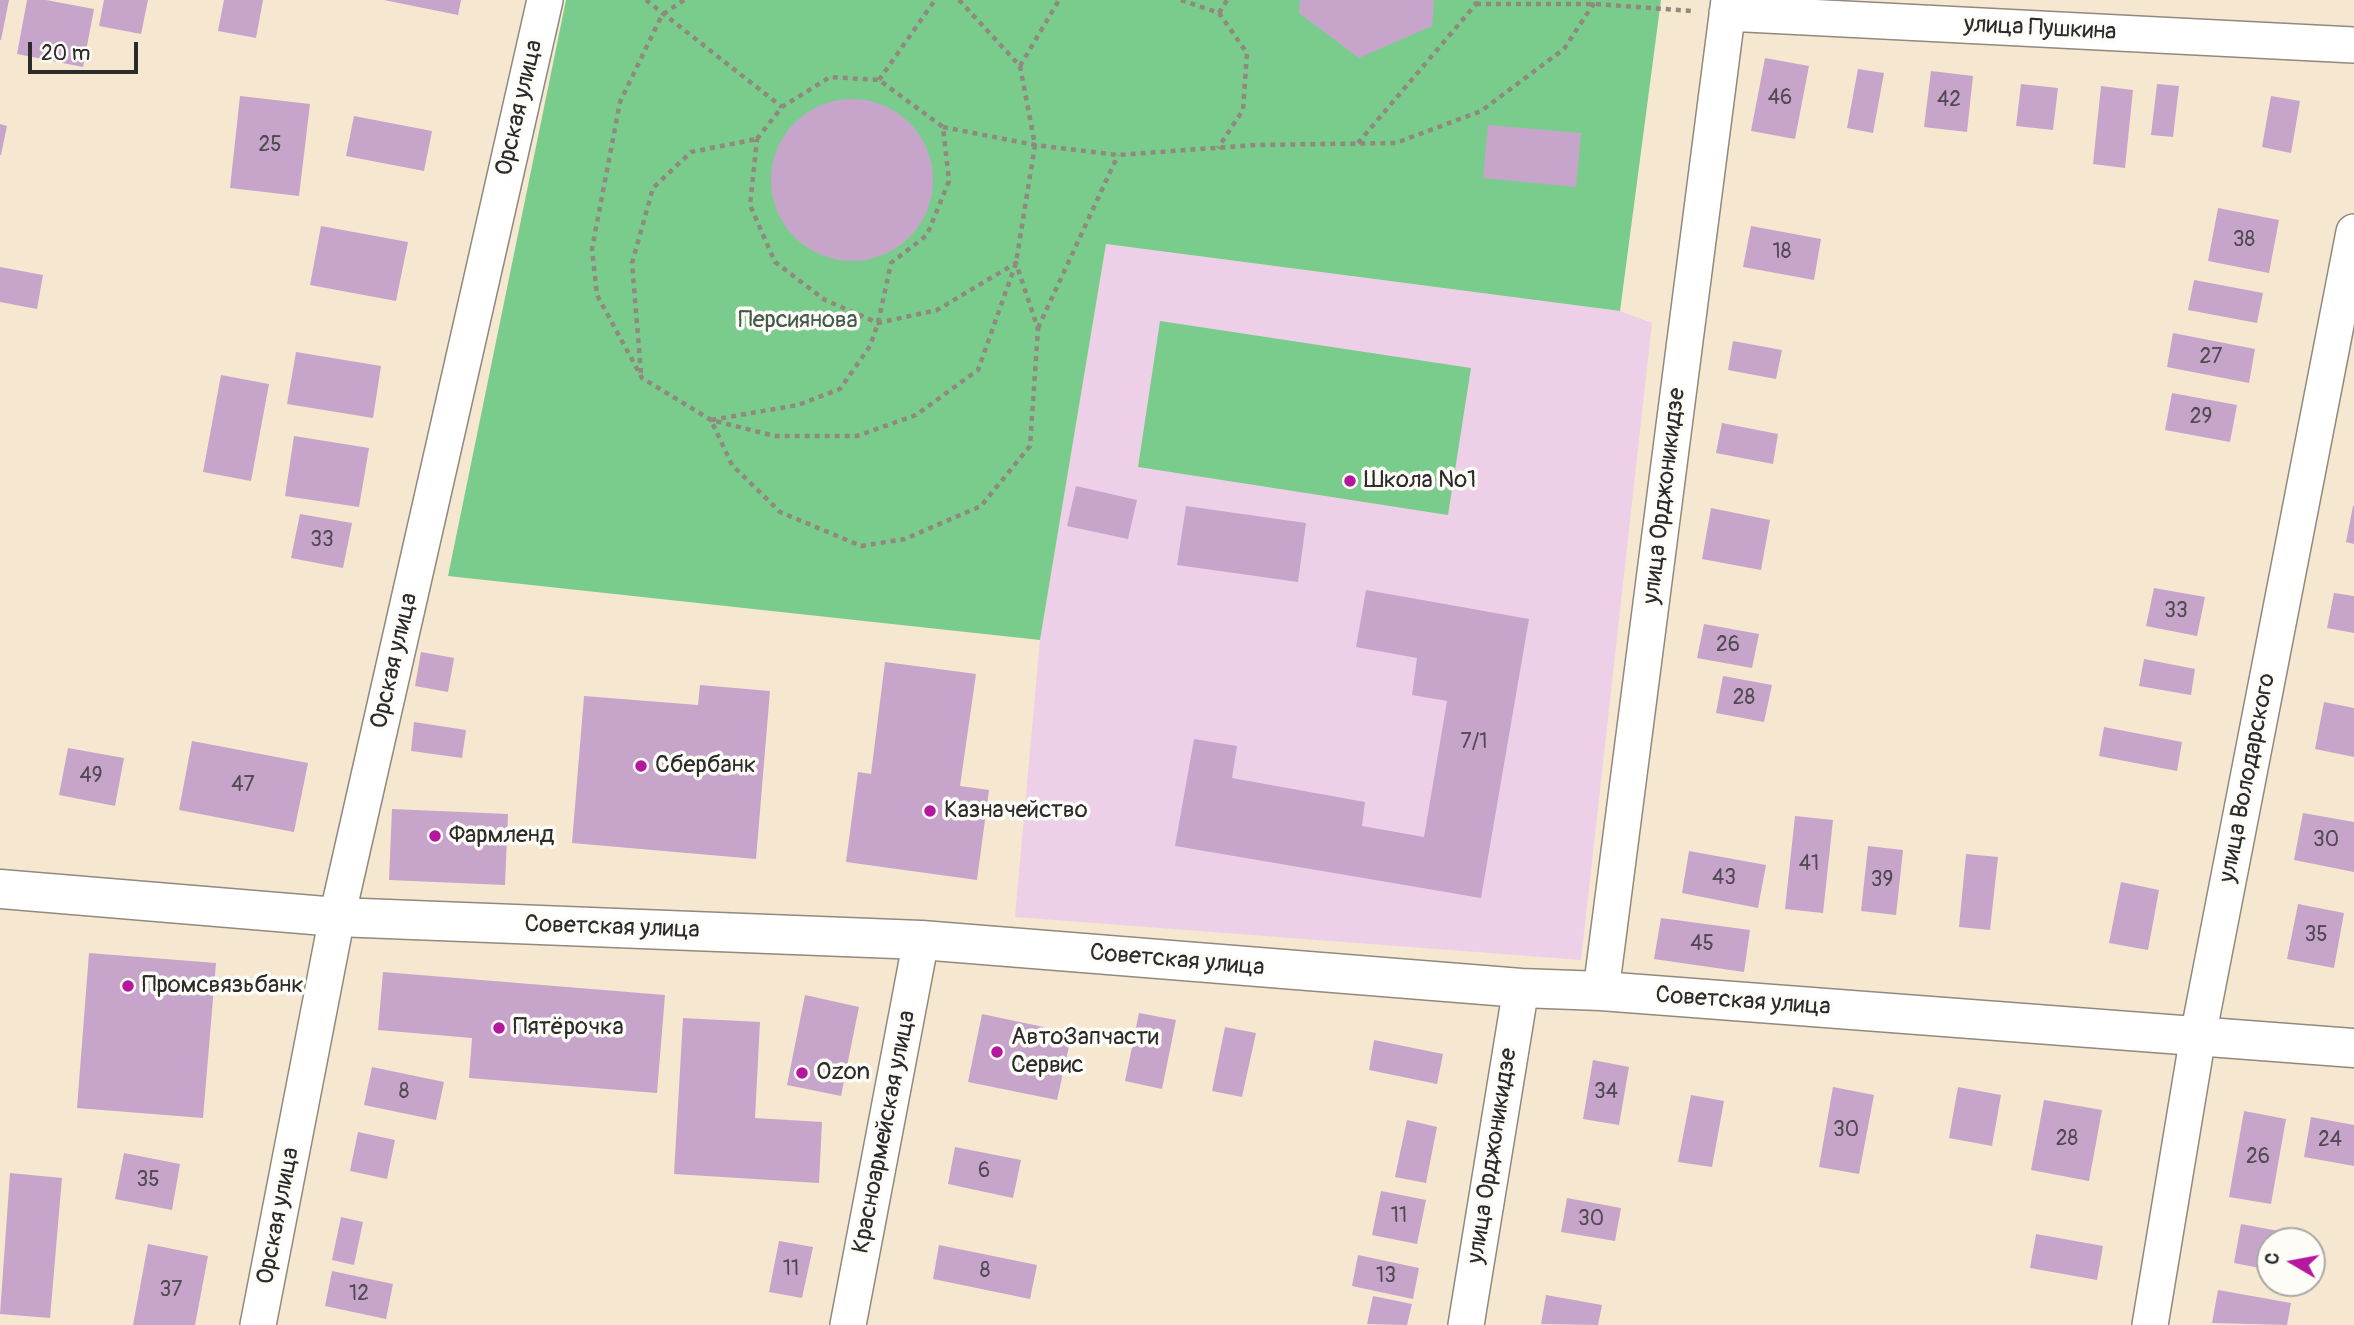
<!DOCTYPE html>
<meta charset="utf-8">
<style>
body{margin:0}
#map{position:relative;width:2354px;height:1325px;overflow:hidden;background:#f6e7d1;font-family:Pangolin,sans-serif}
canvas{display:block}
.north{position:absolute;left:2256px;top:1227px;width:70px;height:70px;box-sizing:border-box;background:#fdfcf7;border:2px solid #a9a8a5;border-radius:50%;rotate:280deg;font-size:19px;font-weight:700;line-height:28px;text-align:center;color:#2b2b2b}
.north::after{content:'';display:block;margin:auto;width:24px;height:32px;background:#b5179e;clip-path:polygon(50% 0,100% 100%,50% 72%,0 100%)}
.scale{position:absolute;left:28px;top:42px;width:110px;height:32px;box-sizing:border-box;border:4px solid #2b2b2b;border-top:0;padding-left:9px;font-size:21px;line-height:24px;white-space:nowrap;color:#2b2b2b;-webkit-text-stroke:5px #fdfcf7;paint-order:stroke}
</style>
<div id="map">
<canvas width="2354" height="1325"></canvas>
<div class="north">С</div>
<div class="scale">20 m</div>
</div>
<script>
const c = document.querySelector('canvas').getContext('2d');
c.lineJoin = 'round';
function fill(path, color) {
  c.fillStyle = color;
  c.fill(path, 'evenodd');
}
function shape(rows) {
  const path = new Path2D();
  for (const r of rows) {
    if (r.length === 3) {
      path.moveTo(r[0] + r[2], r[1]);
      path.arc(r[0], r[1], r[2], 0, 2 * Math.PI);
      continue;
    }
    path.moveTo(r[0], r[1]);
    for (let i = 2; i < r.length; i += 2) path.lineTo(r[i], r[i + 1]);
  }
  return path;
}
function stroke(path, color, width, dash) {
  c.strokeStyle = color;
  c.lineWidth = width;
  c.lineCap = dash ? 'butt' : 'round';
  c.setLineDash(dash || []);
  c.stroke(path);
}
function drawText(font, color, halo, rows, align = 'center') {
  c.font = font + ' Pangolin,sans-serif';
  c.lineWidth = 7;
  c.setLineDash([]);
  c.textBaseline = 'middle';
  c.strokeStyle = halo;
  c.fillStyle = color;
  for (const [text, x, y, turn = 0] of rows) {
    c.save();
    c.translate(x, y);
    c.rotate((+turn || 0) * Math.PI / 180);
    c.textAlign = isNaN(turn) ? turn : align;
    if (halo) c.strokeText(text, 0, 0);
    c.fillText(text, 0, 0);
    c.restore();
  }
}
fill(shape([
 [1106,244,1620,311,1652,323,1581,960,1015,917,1040,640]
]), '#edd0e8');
fill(shape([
 [566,0,1661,0,1620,311,1106,244,1040,640,448,576],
 [1160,321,1471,368,1448,515,1138,467]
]), '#7acc8d');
fill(shape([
 [0,0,9,0,1,40,0,40],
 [27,0,46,0,94,9,83,67,17,54],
 [104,0,148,0,141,34,99,26],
 [224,0,263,0,256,38,218,31],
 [384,0,461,0,458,15],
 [1300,0,1434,0,1432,26,1359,58,1299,13],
 [1765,58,1809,66,1795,139,1751,131],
 [1858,69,1884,73,1873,133,1847,128],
 [1931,71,1973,76,1967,132,1924,127],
 [2021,84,2058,88,2053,130,2016,126],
 [2157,84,2179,86,2173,137,2151,135],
 [2101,86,2133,90,2125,168,2093,164],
 [240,96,310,104,299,196,230,188],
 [2271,96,2300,101,2291,153,2262,147],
 [852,180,81],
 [354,116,432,131,424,171,346,156],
 [0,124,7,126,1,155,0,155],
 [1488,125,1581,133,1576,187,1483,178],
 [2218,208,2279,220,2269,273,2208,261],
 [321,226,408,242,396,301,310,285],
 [1751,226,1821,239,1814,280,1743,267],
 [0,267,43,275,37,309,0,302],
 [2194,280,2263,293,2257,323,2188,310],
 [2173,333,2255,349,2249,383,2167,367],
 [1733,341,1782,350,1776,379,1728,370],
 [296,352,381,366,373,418,287,404],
 [221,375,269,384,251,481,203,472],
 [2172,393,2237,405,2230,442,2165,430],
 [1722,423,1778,434,1773,464,1716,453],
 [294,436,369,448,359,507,285,496],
 [1076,486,1137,500,1128,539,1067,526],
 [1186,506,1306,523,1298,582,1177,565],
 [2353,506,2354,506,2354,544,2346,542],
 [1711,508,1770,520,1761,570,1702,559],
 [300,514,352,523,343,568,291,558],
 [2154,588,2205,597,2197,636,2146,626],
 [1366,590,1529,619,1481,898,1175,846,1194,739,1237,746,1232,778,1365,802,1362,826,1424,837,1447,701,1412,695,1417,658,1356,647],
 [2334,593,2354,596,2354,633,2327,628],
 [1704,624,1759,634,1752,668,1697,658],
 [421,652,454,658,448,692,415,686],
 [2144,659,2195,669,2191,695,2139,686],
 [885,662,976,674,960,786,989,790,977,880,846,862,858,772,871,774],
 [1723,676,1772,685,1764,722,1716,713],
 [700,685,770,691,756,859,572,843,584,696,698,705],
 [2324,702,2354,708,2354,757,2315,749],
 [414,722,466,730,462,758,411,751],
 [2104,727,2182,742,2177,771,2099,756],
 [192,741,308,763,294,832,179,810],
 [68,748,124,758,115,806,59,795],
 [392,809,508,814,505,885,389,880],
 [2303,813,2354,822,2354,872,2294,860],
 [1795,816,1833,820,1823,913,1785,909],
 [1868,846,1903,850,1896,915,1861,911],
 [1689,851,1766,865,1758,908,1682,893],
 [1966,854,1998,857,1990,930,1959,927],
 [2121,882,2159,890,2148,950,2109,943],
 [2298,904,2344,913,2334,968,2287,959],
 [1661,918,1750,930,1744,972,1654,959],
 [89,953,216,963,203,1118,77,1108],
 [383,972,665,995,657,1093,469,1078,472,1038,378,1030],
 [805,995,859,1007,841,1096,787,1085],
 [1139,1013,1176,1020,1162,1089,1125,1081],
 [982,1014,1072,1033,1057,1100,968,1082],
 [683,1018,760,1022,755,1118,822,1122,819,1183,674,1174],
 [1225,1027,1256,1033,1242,1097,1212,1091],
 [1374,1040,1443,1054,1437,1084,1369,1070],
 [1593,1060,1629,1067,1619,1125,1583,1119],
 [372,1067,444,1082,436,1120,364,1105],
 [1833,1087,1874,1095,1859,1174,1819,1167],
 [1958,1087,2001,1095,1992,1146,1949,1138],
 [1691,1095,1724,1101,1712,1167,1678,1162],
 [2044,1100,2102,1110,2089,1181,2031,1170],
 [2244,1111,2286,1119,2271,1204,2229,1197],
 [2311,1117,2354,1125,2354,1166,2304,1157],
 [1407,1120,1437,1127,1426,1183,1395,1177],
 [358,1132,395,1140,387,1179,350,1171],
 [955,1147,1021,1160,1013,1198,948,1184],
 [124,1153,180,1164,172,1210,115,1199],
 [10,1173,62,1178,50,1318,0,1314],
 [1381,1191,1426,1200,1417,1244,1372,1235],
 [1567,1198,1621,1208,1615,1241,1561,1232],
 [341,1217,363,1222,354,1265,332,1260],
 [2241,1224,2295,1234,2294,1241,2270,1241,2270,1270,2234,1263],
 [2036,1234,2103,1246,2097,1280,2030,1268],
 [779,1241,813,1247,802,1298,769,1292],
 [148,1244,208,1256,195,1325,133,1325],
 [939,1245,1037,1265,1030,1299,933,1279],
 [1358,1255,1419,1268,1413,1299,1352,1286],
 [332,1271,393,1284,386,1319,325,1306],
 [2218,1290,2291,1303,2287,1325,2212,1323],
 [1546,1295,1602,1305,1598,1325,1541,1324],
 [1373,1296,1412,1304,1407,1325,1367,1324]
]), '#c7a5cb');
const street = shape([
 [1727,13,2354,45],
 [1601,991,1729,0],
 [258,1325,337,917,545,0],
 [848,1325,921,940],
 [1466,1325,1521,988],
 [2150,1325,2198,1036,2354,232]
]);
const secondary = shape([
 [0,889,337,917,921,940,1521,988,1601,991,2354,1048]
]);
stroke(street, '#90897e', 38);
stroke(secondary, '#90897e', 41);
stroke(shape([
 [646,0,782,107],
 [684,0,662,15,620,102,592,249,597,295,642,378,711,420,775,436,857,436,916,415,978,370,1016,263,1035,145,1020,66,959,0],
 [1181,0,1219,13,1247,53,1243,110,1218,148],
 [1476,4,1595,4,1692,11],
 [1219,13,1227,0],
 [1020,66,1059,0],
 [879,80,935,0],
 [943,127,1035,145,1118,155,1255,145,1396,143,1481,111,1564,49,1596,0],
 [757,139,782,107,830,77,879,80,943,127,949,181,927,235,891,263,878,323,870,346,840,389,798,405,711,420,732,465,780,512,861,546,905,539,981,506,1030,446,1038,329,1016,263,937,310,878,323,825,300,775,262,750,205,757,139],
 [1358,143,1476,4,1475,0],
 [1038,328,1118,155],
 [641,373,632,263,653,188,691,152,757,139]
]), '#90897e', 4.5, [5, 5]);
stroke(street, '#fff', 35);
stroke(secondary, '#fff', 38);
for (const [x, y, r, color] of [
 [1350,481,7,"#b5179e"],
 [641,766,7,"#b5179e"],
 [930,811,7,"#b5179e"],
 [435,836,7,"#b5179e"],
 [128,986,7,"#b5179e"],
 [499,1028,7,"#b5179e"],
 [997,1052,7,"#b5179e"],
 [802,1073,7,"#b5179e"]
]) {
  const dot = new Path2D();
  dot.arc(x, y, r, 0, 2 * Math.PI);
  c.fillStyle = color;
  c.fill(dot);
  stroke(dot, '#fdfcf7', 2.5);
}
drawText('21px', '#524a53', null, [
 ["46",1780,99],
 ["42",1949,101],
 ["25",270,146],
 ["38",2244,241],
 ["18",1782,253],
 ["27",2211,358],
 ["29",2201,418],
 ["33",322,541],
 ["33",2176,612],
 ["26",1728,646],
 ["28",1744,699],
 ["7/1",1474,743],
 ["49",91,777],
 ["47",243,786],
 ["30",2326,841],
 ["41",1809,865],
 ["43",1724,879],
 ["39",1882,881],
 ["35",2316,936],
 ["45",1702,945],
 ["8",404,1093],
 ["34",1606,1093],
 ["30",1846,1131],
 ["28",2067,1140],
 ["24",2330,1141],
 ["26",2258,1158],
 ["6",984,1172],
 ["35",148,1181],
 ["11",1399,1217],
 ["30",1591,1220],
 ["11",791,1270],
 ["8",985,1272],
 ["13",1386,1277],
 ["37",171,1291],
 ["12",359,1295]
]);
drawText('24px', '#2b2b2b', '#fdfcf7', [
 ["улица Пушкина",2040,29,3],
 ["Орская улица",520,108,-77],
 ["улица Орджоникидзе",1665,496,-83],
 ["Орская улица",395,661,-77],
 ["улица Володарского",2248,778,-79],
 ["Советская улица",612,928,2],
 ["Советская улица",1177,961,5],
 ["Советская улица",1743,1002,4],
 ["Красноармейская улица",885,1132,-79],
 ["улица Орджоникидзе",1493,1156,-81],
 ["Орская улица",279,1216,-79]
]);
drawText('24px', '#435b48', '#fdfcf7', [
 ["Персиянова",798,321]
]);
drawText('24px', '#2b2b2b', '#fdfcf7', [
 ["Школа №1",1364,481],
 ["Сбербанк",655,766],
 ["Казначейство",944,811],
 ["Фармленд",449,836],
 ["Промсвязьбанк",142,986],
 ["Пятёрочка",513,1028],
 ["АвтоЗапчасти",1011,1038],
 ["Сервис",1011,1066],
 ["Ozon",816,1073]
], 'left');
</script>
